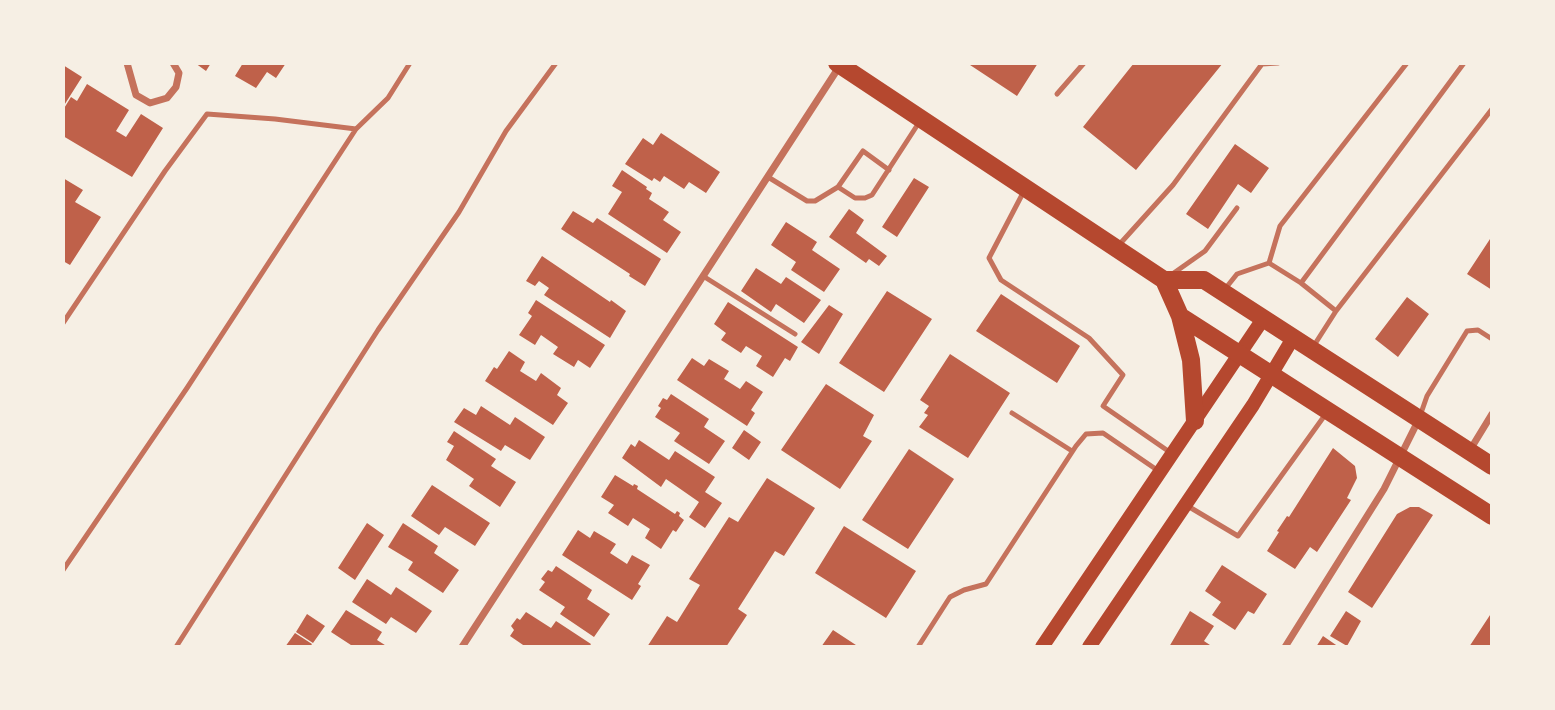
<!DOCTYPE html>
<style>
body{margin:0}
#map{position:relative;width:1555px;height:710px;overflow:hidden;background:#f6efe4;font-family:Montserrat,sans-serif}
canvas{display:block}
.frame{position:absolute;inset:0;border:65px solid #f6efe4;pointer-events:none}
</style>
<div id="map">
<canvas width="1555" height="710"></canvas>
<div class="frame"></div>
</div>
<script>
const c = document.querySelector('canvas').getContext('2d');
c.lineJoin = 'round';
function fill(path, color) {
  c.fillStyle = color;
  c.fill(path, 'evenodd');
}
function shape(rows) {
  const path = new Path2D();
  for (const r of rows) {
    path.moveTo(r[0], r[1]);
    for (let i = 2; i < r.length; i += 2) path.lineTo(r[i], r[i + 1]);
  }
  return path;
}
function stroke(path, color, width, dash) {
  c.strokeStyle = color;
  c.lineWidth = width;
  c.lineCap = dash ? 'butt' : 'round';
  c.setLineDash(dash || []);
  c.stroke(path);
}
fill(shape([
 [195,63,211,63,206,71],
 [243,63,286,63,276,78,267,72,256,88,235,76],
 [967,63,1038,63,1017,96],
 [1134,63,1223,63,1136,170,1083,127],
 [63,65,82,77,63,107],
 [87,84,129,110,116,131,126,137,141,114,163,128,132,177,63,136,63,110,71,97,77,101],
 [661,133,720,172,706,193,689,182,684,189,664,176,660,182,654,178,652,181,625,164,643,138,653,145],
 [1235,144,1269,168,1251,193,1238,184,1208,229,1186,214],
 [622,170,647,187,646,189,652,193,649,199,669,212,663,220,681,232,667,253,608,214,622,192,612,186],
 [63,178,83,190,75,202,101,217,70,265,63,261],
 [914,178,929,187,897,237,882,227],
 [849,209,864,220,856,233,887,256,879,266,869,259,866,263,829,237],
 [573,211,593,223,597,218,661,259,645,286,629,276,630,274,561,229],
 [786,222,817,242,812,250,840,269,824,292,791,270,796,262,771,245],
 [1490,239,1492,241,1492,290,1467,274],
 [542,256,610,302,611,300,626,311,610,338,544,295,549,288,539,281,535,286,526,281],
 [756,268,781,284,786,277,821,300,804,323,776,304,771,312,741,291],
 [887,291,932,319,884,392,839,363],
 [1001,294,1080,346,1057,383,976,331],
 [1407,297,1429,314,1398,357,1375,339],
 [536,300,605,345,590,368,578,360,574,367,553,354,558,347,541,335,535,345,519,335,532,316,528,313],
 [728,302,798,347,790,361,785,358,773,377,756,366,762,356,746,346,741,353,721,340,726,333,714,324],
 [829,305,843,314,819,354,801,342],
 [509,351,525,362,520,371,536,381,541,373,561,388,557,395,568,403,553,425,485,381,494,367,497,369],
 [950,354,1010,393,968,458,919,427,928,415,924,413,929,406,920,400],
 [692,358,704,366,709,359,729,371,724,379,740,389,746,381,763,392,751,410,755,413,747,426,677,380],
 [826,384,874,415,863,436,872,441,840,489,781,450],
 [671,394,709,419,704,427,725,441,709,464,674,441,680,433,655,417,661,408,658,406,663,398,667,400],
 [481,406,510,425,515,417,545,437,530,460,505,445,501,451,454,422,464,408,476,415],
 [744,430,761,442,749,460,732,448],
 [454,431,496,459,491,466,516,482,500,507,469,486,474,479,446,460,454,446,447,442],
 [639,440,669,460,675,451,715,477,705,492,722,503,705,528,689,517,699,502,666,479,661,487,622,458,631,444,635,447],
 [1333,448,1355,466,1357,478,1347,498,1351,500,1317,552,1310,547,1295,569,1267,551,1279,532,1277,531,1287,516,1289,517],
 [909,449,954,479,908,549,862,520],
 [615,475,633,486,634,484,638,486,637,489,675,514,677,511,680,513,679,516,684,520,676,532,673,530,661,549,645,538,650,529,633,518,628,526,608,513,614,505,601,497],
 [767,478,815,508,784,556,775,551,738,609,747,615,726,647,712,645,711,647,647,647,667,616,677,622,700,585,689,579,729,517,738,522],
 [432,485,490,523,475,546,445,527,439,535,411,516],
 [1410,507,1419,507,1433,515,1372,608,1348,592,1397,514],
 [367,523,384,535,355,580,338,568],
 [403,523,438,546,434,553,459,570,443,593,408,570,413,562,388,547],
 [844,526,916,571,886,618,815,573],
 [578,530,590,538,594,531,616,544,610,553,627,564,632,555,650,565,638,584,641,586,632,600,562,555],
 [1222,565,1267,594,1254,614,1248,611,1235,630,1212,615,1221,602,1205,591],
 [556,566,592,590,587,599,610,614,594,637,560,614,565,607,539,590,545,582,541,579,548,570,552,572],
 [367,579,391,595,396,587,432,611,416,633,391,617,386,624,352,602],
 [346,610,382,632,377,640,388,647,354,647,331,632],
 [1190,611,1214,626,1204,641,1213,647,1169,647],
 [1346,611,1361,621,1347,646,1330,636],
 [526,612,551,628,556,621,591,644,589,647,526,647,510,636,514,630,511,626,517,618,520,620],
 [1492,612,1492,647,1469,647],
 [307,614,325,626,313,643,296,632],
 [833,630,859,647,821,647],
 [295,633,312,644,310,647,285,647],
 [1323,636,1339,647,1316,647]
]), '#bf614a');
stroke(shape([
 [1057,94,1084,63],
 [768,177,807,201,815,201,838,187,863,151,889,170],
 [838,187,855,198,865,198,872,195,920,121],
 [1024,191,989,258,1001,280,1089,338,1123,375,1103,406,1171,453],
 [1118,246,1173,185,1262,64,1278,63],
 [1269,263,1280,226,1407,63],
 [1269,263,1301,283,1336,311],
 [1171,275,1205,251,1237,208],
 [703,276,795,334],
 [1301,283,1464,63],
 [1225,289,1237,274,1269,263],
 [63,323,165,171,207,114,275,119,356,129],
 [1313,347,1336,311,1492,109],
 [1012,413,1072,451],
 [1420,416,1427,396,1467,331,1478,330,1492,339],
 [1186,505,1238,536,1325,415],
 [63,570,187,388,356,129,388,98,410,63],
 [176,647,378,330,459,212,506,131,556,63],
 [918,647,950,597,964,590,986,584,1076,446,1086,434,1103,433,1160,472]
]), '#c5725c', 5);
stroke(shape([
 [127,63,136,95,150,103,167,98,176,87,179,73,173,63],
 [1470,450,1492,414],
 [462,647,839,67],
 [1285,647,1384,489,1419,419]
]), '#c5725c', 7);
stroke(shape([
 [1042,647,1263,319],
 [1089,647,1253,405,1293,338]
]), '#b5482f', 14);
stroke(shape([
 [837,63,1164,280,1204,280,1492,466],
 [1164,280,1180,316,1492,516],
 [1180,316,1191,360,1195,421]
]), '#b5482f', 18);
</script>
